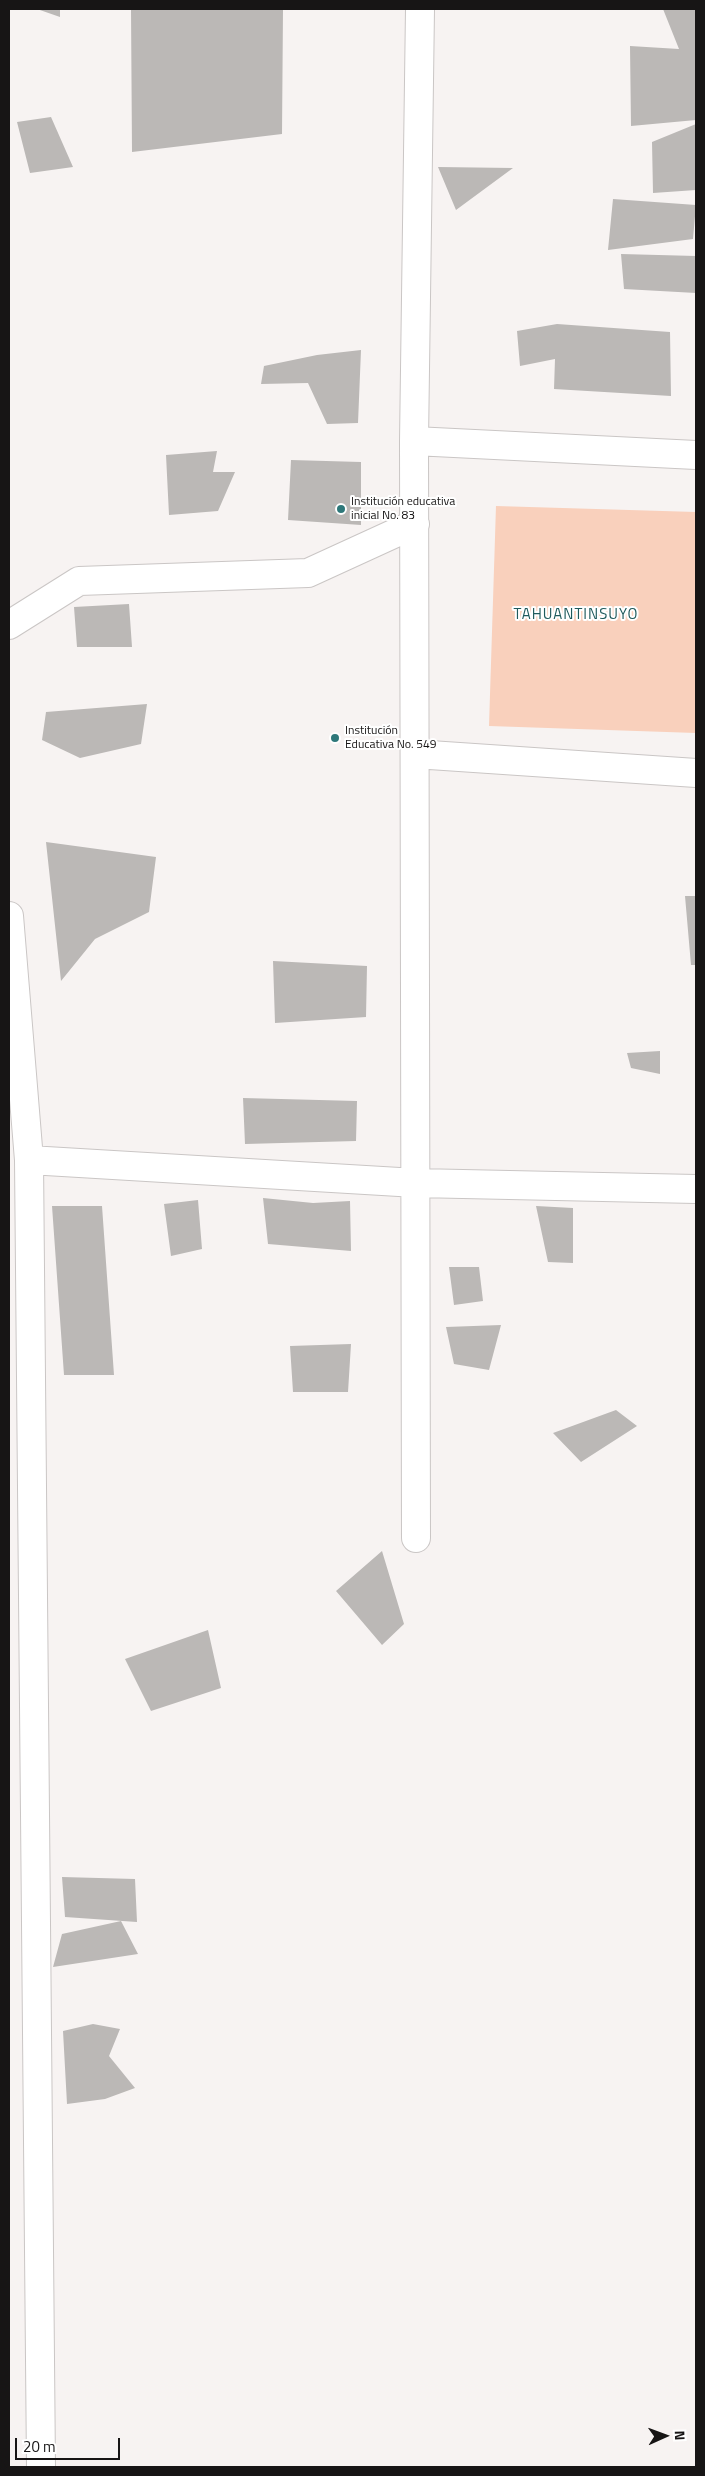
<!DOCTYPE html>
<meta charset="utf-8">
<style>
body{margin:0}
#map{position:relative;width:705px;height:2476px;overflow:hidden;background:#f7f3f2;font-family:"Titillium Web",sans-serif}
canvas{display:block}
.frame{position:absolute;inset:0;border:10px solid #171515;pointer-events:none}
.north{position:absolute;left:640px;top:2411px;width:50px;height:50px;-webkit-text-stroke:4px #fff;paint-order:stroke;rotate:88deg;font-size:14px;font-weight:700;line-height:20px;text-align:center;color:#171515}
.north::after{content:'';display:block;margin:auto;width:18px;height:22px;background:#171515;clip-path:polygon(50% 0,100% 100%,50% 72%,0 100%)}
.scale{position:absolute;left:15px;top:2438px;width:105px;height:22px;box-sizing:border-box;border:2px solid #171515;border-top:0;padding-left:6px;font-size:15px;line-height:18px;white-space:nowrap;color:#171515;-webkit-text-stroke:4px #fff;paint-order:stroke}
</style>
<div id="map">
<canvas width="705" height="2476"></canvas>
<div class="frame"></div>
<div class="north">N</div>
<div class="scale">20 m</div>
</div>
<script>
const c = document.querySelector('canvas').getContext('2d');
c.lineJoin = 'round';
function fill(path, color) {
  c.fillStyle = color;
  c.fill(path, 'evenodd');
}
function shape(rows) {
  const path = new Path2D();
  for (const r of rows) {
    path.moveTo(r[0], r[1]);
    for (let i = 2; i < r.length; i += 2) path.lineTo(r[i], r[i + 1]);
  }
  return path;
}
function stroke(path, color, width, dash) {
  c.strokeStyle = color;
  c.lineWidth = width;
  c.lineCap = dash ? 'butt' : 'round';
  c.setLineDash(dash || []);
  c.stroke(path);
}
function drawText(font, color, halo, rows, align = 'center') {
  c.font = font + ' "Titillium Web",sans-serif';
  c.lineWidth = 4;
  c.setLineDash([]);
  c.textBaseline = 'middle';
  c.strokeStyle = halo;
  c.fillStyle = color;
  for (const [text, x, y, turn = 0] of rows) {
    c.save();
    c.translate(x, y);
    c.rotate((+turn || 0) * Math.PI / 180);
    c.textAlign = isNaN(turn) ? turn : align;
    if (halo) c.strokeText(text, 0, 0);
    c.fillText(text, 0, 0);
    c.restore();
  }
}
fill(shape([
 [496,506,696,512,696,733,489,726]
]), '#f9d0bc');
fill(shape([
 [37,9,60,9,60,17],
 [131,9,283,9,282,134,132,152],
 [663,9,696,9,696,120,631,126,630,46,679,49],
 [51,117,73,167,30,173,17,122],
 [696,124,696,190,653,193,652,142],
 [438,167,513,168,456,210],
 [613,199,696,205,693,239,608,250],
 [621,254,696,256,696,293,624,289],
 [557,324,670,332,671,396,554,389,555,359,520,366,517,331],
 [361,350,358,423,327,424,308,383,261,384,264,366,317,355],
 [217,451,213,472,235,472,218,511,169,515,166,455],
 [291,460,361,462,361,525,288,520],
 [129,604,132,647,77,647,74,607],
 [147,704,141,744,80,758,42,740,46,712],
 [46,842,156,857,149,912,95,939,61,981],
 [685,896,696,896,696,965,691,965],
 [273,961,367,966,366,1017,275,1023],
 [660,1051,660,1074,631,1068,627,1053],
 [243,1098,357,1101,356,1141,245,1144],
 [263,1198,313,1203,350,1201,351,1251,268,1244],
 [198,1200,202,1249,171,1256,164,1204],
 [52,1206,102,1206,114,1375,64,1375],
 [536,1206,573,1208,573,1263,548,1262],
 [449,1267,479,1267,483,1301,454,1305],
 [501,1325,489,1370,454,1364,446,1327],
 [351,1344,348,1392,293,1392,290,1346],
 [616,1410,637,1426,581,1462,553,1433],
 [382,1551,404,1624,382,1645,336,1591],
 [208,1630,221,1688,151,1711,125,1659],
 [62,1877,135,1879,137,1922,65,1917],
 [121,1921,138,1954,53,1967,62,1934],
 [93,2024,120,2029,109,2056,135,2088,105,2099,67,2104,63,2031]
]), '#bbb8b6');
const street = shape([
 [414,441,696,455],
 [9,625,79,581,308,573,415,524],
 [415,754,696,773],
 [9,916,29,1160,41,2467],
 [29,1160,416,1183,696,1189],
 [416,1538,414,441,420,9]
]);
stroke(street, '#cac6c5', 30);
stroke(street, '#fff', 28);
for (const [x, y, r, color] of [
 [341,509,5,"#2e787a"],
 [335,738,5,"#2e787a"]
]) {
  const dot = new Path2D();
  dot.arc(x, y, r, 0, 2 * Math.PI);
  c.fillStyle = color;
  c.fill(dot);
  stroke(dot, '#fff', 2);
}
drawText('12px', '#171515', '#fff', [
 ["Institución educativa",351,502],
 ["inicial No. 83",351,516],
 ["Institución",345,731],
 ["Educativa No. 549",345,745]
], 'left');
c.letterSpacing = '1px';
drawText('15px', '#1f5a5c', '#fff', [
 ["TAHUANTINSUYO",576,615]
]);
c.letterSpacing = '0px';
</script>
